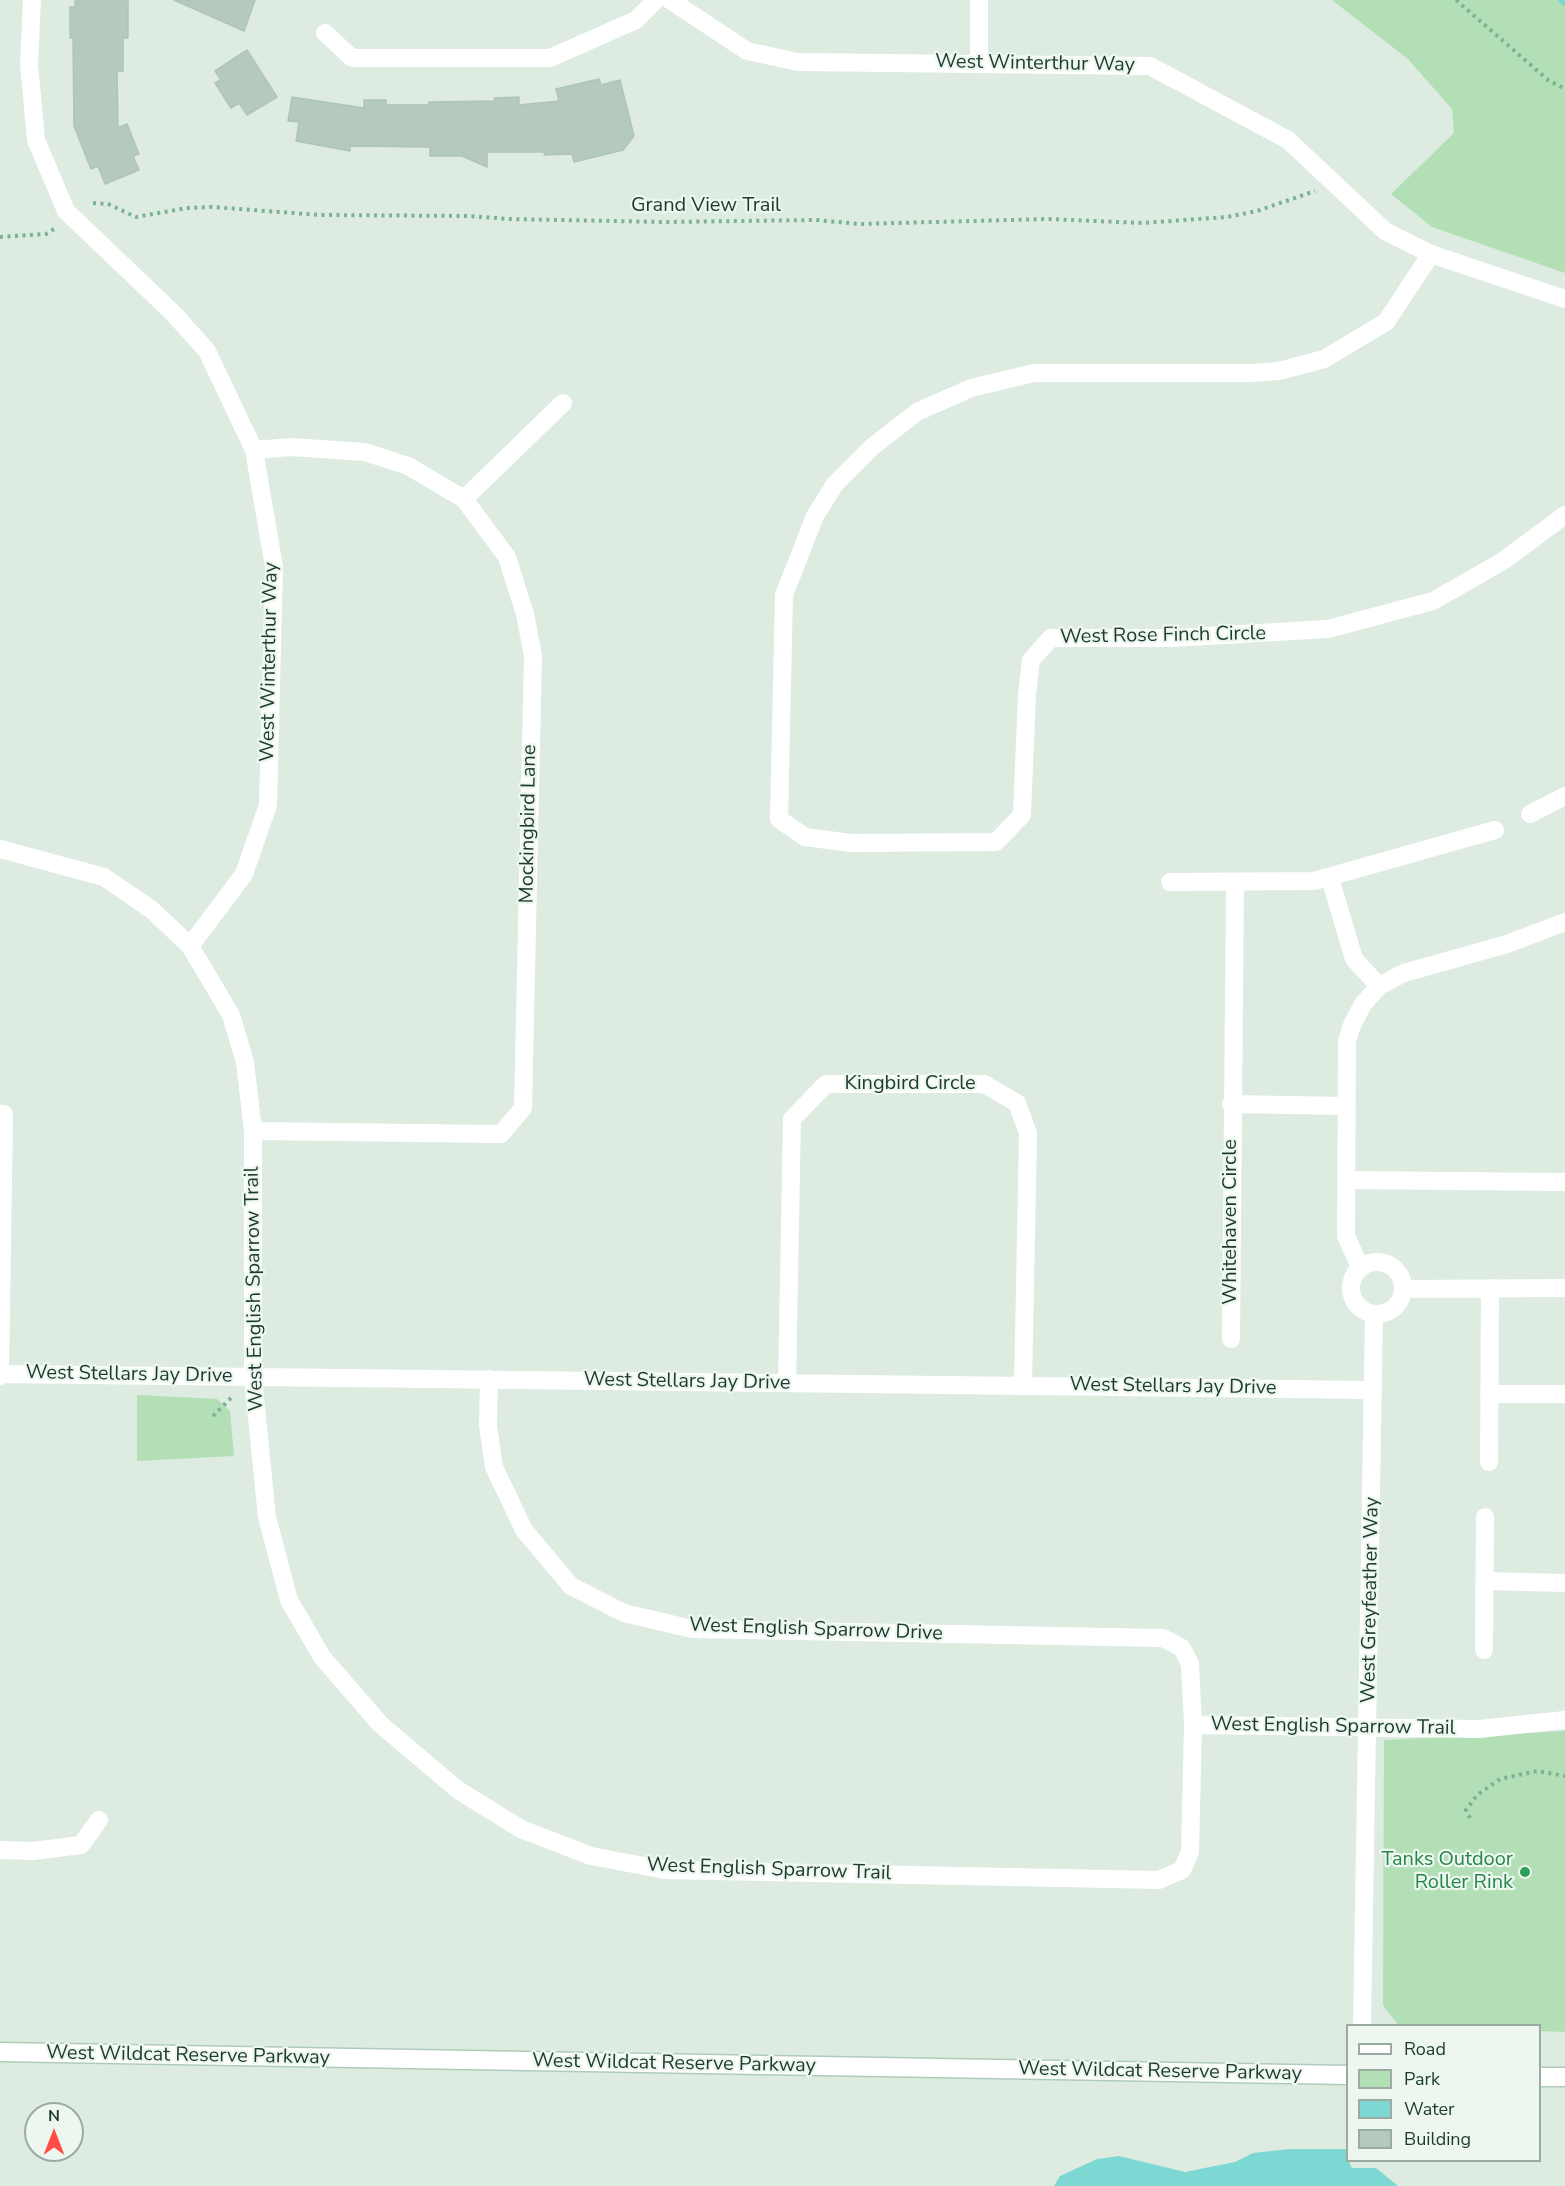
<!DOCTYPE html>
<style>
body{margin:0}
#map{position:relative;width:1565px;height:2186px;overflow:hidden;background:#ddebe1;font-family:"Nunito Sans",sans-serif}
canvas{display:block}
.legend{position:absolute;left:1346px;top:2024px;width:195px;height:138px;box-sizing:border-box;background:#edf7f0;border:2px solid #9aaca2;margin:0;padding:8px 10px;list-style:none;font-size:18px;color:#1d3b2d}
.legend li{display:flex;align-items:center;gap:12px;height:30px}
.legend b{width:30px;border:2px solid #9aaca2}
.north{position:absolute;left:24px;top:2102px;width:60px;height:60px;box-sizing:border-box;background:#edf7f0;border:2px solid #9aaca2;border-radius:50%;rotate:0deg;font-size:16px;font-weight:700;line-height:24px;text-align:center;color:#1d3b2d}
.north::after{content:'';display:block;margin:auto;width:21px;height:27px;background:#ff4d46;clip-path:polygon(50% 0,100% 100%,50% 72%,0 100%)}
</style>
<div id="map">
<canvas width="1565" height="2186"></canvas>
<ul class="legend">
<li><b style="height:8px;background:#fff"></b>Road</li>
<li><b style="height:16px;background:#b2dfb5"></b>Park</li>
<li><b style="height:16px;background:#7dd7d2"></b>Water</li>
<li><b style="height:16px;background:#b5c9bc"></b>Building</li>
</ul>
<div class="north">N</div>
</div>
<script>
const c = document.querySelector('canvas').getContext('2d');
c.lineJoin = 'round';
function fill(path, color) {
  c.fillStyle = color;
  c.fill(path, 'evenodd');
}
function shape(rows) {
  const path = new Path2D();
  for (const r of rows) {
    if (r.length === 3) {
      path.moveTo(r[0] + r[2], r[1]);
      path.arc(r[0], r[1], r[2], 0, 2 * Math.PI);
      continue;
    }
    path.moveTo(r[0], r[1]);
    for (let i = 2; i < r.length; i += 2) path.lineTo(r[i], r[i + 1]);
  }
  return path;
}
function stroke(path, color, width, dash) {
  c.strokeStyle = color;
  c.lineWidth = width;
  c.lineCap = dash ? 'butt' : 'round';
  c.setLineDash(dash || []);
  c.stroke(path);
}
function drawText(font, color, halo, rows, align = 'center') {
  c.font = font + ' "Nunito Sans",sans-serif';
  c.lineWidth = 4.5;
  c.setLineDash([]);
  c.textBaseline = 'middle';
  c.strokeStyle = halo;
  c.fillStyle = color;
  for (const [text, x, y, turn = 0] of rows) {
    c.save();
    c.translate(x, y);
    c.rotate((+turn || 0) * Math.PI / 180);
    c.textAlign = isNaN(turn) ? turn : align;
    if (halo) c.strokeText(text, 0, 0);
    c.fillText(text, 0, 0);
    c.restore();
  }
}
fill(shape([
 [1332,0,1565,0,1565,273,1432,227,1391,194,1454,133,1452,109,1408,59],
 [137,1395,217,1399,230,1411,234,1456,137,1461],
 [1565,1731,1565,2032,1540,2031,1540,2026,1398,2025,1383,2005,1384,1740]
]), '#b2dfb5');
fill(shape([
 [1290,2149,1347,2149,1348,2160,1352,2168,1376,2168,1398,2186,1054,2186,1060,2176,1097,2159,1119,2156,1185,2172,1235,2162,1253,2153]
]), '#7dd7d2');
stroke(shape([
 [1561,0,1565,3]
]), '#7dd7d2', 6);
const building = shape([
 [75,0,128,0,128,38,123,38,123,71,117,71,118,128,127,124,139,154,133,156,139,170,105,184,98,166,91,169,74,126,73,38,70,38,70,7,75,7,75,0],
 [174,0,255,0,244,31,174,0],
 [247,50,277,97,247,115,239,103,231,108,215,83,221,80,215,71,247,50],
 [599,79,601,85,620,80,634,136,623,150,574,162,572,154,544,155,545,152,487,152,487,167,462,156,430,156,430,147,350,146,350,151,296,141,299,122,288,121,292,97,364,108,364,100,386,100,386,105,429,105,429,102,495,101,494,98,519,97,519,105,559,101,556,89,599,79]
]);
fill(building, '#b5c9bc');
stroke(building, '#afc5b7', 1.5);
const secondary = shape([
 [0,2052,1348,2075],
 [1540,2077,1565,2077]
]);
stroke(secondary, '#afccbb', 21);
stroke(shape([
 [1456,0,1548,80,1565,89],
 [93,203,108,204,136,217,187,208,212,207,320,215,468,216,509,219,665,222,816,220,860,224,1048,219,1142,223,1227,217,1257,211,1315,191],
 [0,237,46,234,54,229],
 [213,1416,233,1396],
 [1470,1818,1466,1810,1477,1795,1500,1779,1537,1771,1565,1776]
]), '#79b294', 4, [3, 4.5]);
stroke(shape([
 [32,0,29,64,36,140,66,211,174,314,207,351,254,450,274,567,268,805,244,874,190,946],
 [670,0,747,51,798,62,1150,66,1288,140,1385,231,1431,254,1565,299],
 [979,0,979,62],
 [325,33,352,58,550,58,636,20,656,0],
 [1431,254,1386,322,1324,359,1279,371,1252,373,1034,373,971,388,917,412,872,447,835,484,815,516,784,595,779,819,805,837,851,843,996,842,1022,815,1027,695,1031,660,1051,638,1172,638,1328,629,1433,601,1503,561,1565,515],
 [464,499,563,403],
 [1530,814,1565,796],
 [0,849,104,877,152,910,190,946,231,1015,245,1062,253,1131,253,1377,267,1517,289,1600,322,1657,380,1724,458,1790,521,1829,591,1856,665,1870,1159,1880,1182,1870,1190,1852,1193,1725,1190,1664,1182,1648,1163,1638,692,1629,624,1613,571,1586,524,1530,494,1467,488,1426,489,1379],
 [1330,878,1354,959,1379,986],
 [1170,882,1314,881,1495,830],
 [1231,1104,1346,1106],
 [0,1114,4,1114,0,1376],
 [253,1131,501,1134,523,1108,533,656,525,614,507,557,464,499,408,466,365,452,291,447,254,450],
 [1346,1180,1565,1182],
 [1377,1288,26],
 [1360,1267,1346,1236,1347,1041,1352,1025,1363,1004,1379,986,1404,973,1507,944,1565,922],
 [1403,1289,1565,1288],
 [1231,1339,1235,882],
 [1,1374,1373,1390],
 [787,1383,792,1119,826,1084,984,1084,1017,1103,1028,1133,1023,1386],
 [1489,1394,1565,1394],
 [1489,1462,1490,1288],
 [1485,1581,1565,1583],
 [1484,1650,1485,1517],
 [1193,1725,1479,1729,1565,1720],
 [0,1850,33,1851,81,1845,99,1820],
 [1362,2026,1374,1314]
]), '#fff', 18);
stroke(secondary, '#fff', 18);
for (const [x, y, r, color] of [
 [1525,1872,6,"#2e9e5b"]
]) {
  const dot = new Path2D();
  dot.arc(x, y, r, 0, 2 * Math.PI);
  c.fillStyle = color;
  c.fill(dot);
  stroke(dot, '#edf7f0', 2);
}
drawText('20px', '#1d3b2d', '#edf7f0', [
 ["West Winterthur Way",1035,64,1],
 ["Grand View Trail",706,206],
 ["West Rose Finch Circle",1163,636,-1],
 ["West Winterthur Way",270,662,-89],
 ["Mockingbird Lane",529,824,-89],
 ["Kingbird Circle",910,1084],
 ["Whitehaven Circle",1231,1222,-90],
 ["West English Sparrow Trail",255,1289,-91],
 ["West Stellars Jay Drive",129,1375,1],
 ["West Stellars Jay Drive",687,1382,1],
 ["West Stellars Jay Drive",1173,1387,1],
 ["West Greyfeather Way",1371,1600,-89],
 ["West English Sparrow Drive",816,1630,2],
 ["West English Sparrow Trail",1333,1727,1],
 ["West English Sparrow Trail",769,1870,2],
 ["West Wildcat Reserve Parkway",188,2056,1],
 ["West Wildcat Reserve Parkway",674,2064,1],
 ["West Wildcat Reserve Parkway",1160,2072,1]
]);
drawText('20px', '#27864d', '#edf7f0', [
 ["Tanks Outdoor",1513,1860],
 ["Roller Rink",1513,1883]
], 'right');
</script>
